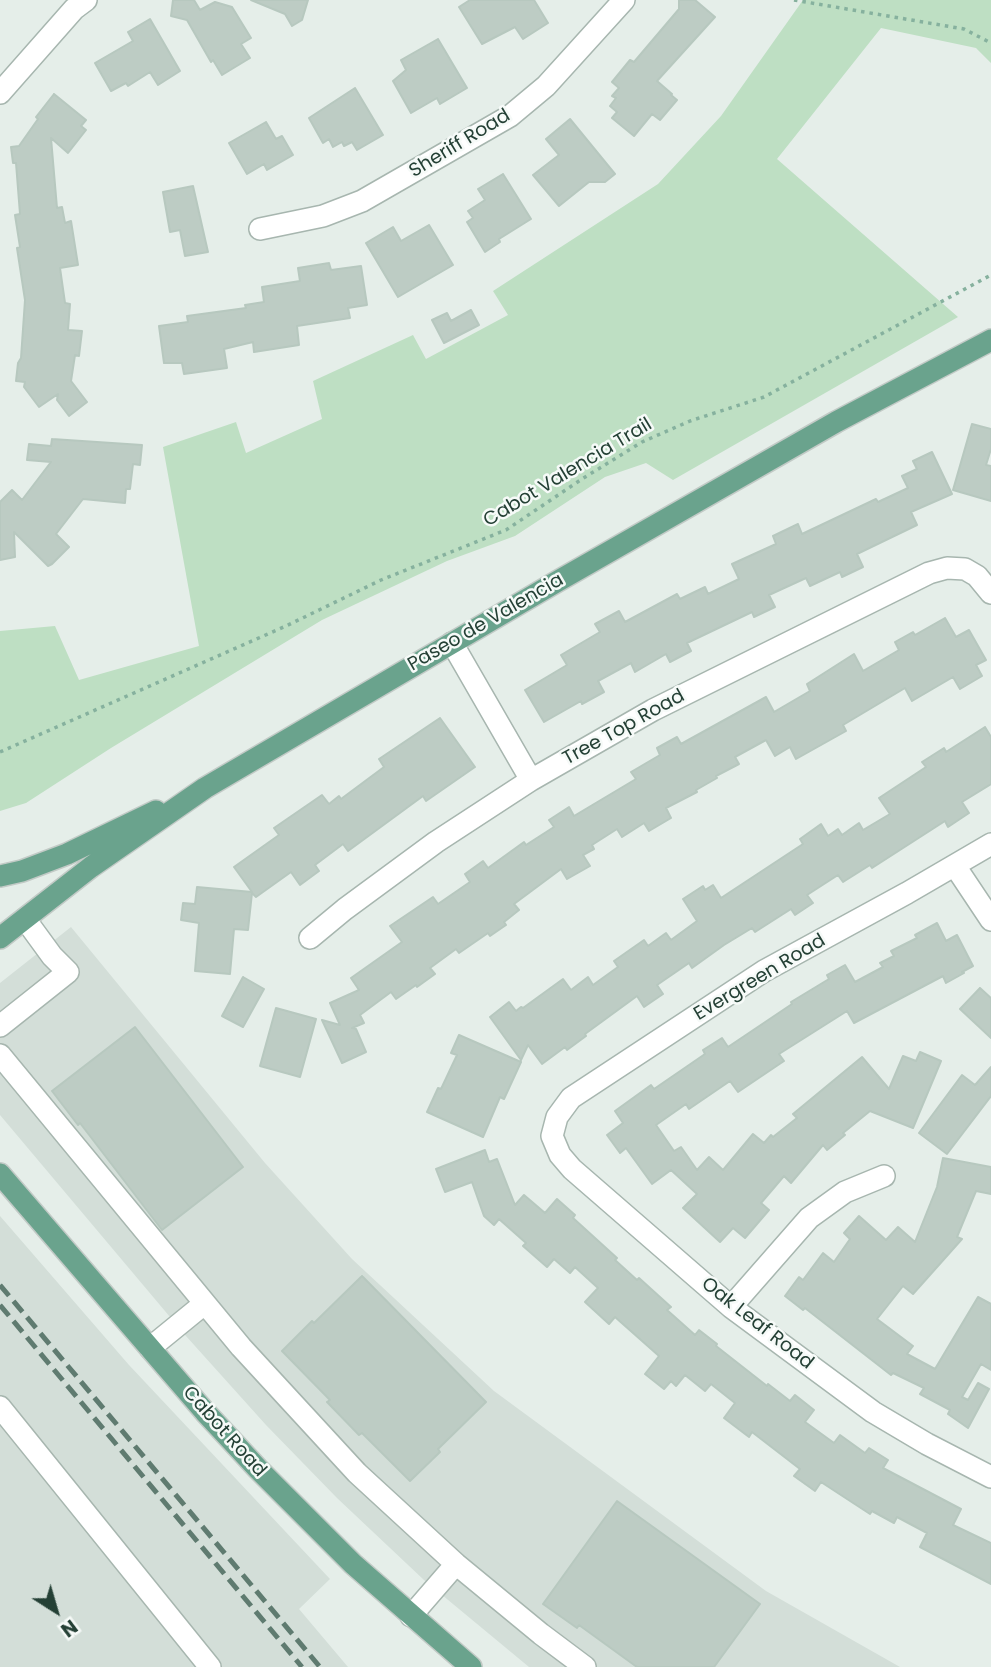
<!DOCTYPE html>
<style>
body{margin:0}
#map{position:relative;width:991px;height:1667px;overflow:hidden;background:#e5eee9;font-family:Poppins,sans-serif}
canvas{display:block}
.north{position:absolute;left:21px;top:1576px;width:70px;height:70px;-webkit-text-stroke:5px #f6faf8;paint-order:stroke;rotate:143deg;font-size:19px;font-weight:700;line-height:28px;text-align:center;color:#244035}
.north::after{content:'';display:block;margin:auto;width:24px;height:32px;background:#244035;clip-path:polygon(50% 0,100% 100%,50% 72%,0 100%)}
</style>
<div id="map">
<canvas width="991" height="1667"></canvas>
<div class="north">N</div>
</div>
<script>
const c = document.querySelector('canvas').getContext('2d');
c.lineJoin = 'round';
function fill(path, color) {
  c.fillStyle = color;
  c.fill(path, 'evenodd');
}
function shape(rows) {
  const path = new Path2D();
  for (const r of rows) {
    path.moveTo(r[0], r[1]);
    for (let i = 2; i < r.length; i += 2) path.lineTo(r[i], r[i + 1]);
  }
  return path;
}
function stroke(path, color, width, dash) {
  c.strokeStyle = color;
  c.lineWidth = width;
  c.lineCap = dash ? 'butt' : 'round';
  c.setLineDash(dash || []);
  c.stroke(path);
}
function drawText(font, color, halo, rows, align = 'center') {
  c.font = font + ' Poppins,sans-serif';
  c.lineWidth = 5;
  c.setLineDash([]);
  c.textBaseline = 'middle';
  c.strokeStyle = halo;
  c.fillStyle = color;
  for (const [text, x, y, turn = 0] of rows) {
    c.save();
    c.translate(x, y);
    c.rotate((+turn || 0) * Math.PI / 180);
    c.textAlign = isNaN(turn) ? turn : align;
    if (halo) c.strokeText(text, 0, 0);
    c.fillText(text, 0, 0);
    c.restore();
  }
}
fill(shape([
 [71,927,265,1163,352,1259,494,1391,766,1591,900,1667,529,1667,424,1580,337,1498,266,1425,186,1336,0,1115,0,983],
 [0,1216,129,1365,330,1579,299,1609,348,1667,0,1667]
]), '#d3ded8');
fill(shape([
 [803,0,991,0,991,63,976,48,881,28,777,159,958,317,673,480,646,463,605,477,515,536,447,561,322,620,111,748,26,803,0,811,0,631,55,626,79,680,199,646,163,447,236,422,246,453,322,419,313,381,413,335,426,359,508,315,493,291,658,184,721,116]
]), '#bedfc3');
const building = shape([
 [173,0,194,0,200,10,215,2,232,7,251,38,241,44,250,58,222,75,213,60,211,62,187,20,171,16,173,0],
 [251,0,308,0,302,20,292,26,285,14,251,0],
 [470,0,534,0,548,23,523,39,515,27,482,44,459,7,470,0],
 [679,0,695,0,715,17,657,81,672,94,671,95,677,100,660,120,652,114,634,136,612,118,617,112,610,106,616,98,612,96,619,88,612,82,630,60,634,62,679,9,679,0],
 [150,19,180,71,158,85,150,72,128,86,126,83,111,91,95,63,133,41,128,32,150,19],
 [438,39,467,88,440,104,437,98,411,113,393,81,406,70,401,60,438,39],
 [355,88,383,135,357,150,352,142,344,146,342,142,333,147,329,139,323,143,309,118,355,88],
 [54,94,86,120,81,126,86,130,68,153,51,138,57,208,62,207,65,223,71,221,78,265,60,268,65,303,70,304,68,330,82,331,79,356,75,355,71,381,87,402,69,416,57,400,58,394,39,407,24,387,25,382,16,381,18,363,21,358,25,300,17,248,20,247,15,215,20,214,16,163,13,163,11,147,19,146,38,119,36,117,54,94],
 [570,119,615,174,605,182,589,182,559,206,533,175,559,155,546,139,570,119],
 [266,122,276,139,282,136,293,155,267,170,264,164,247,174,229,143,266,122],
 [503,174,531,219,499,239,500,242,485,252,467,222,473,218,468,211,485,200,478,189,503,174],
 [193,186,208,252,185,256,180,230,170,232,163,192,193,186],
 [429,225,453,265,398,297,366,243,393,227,401,241,429,225],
 [329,263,331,270,361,266,367,305,348,308,350,318,297,326,299,345,254,352,253,342,224,349,227,368,184,374,182,363,164,363,159,326,188,322,187,316,246,308,245,305,264,302,262,287,300,281,298,268,329,263],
 [471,310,479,325,444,343,432,320,447,313,451,321,471,310],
 [972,424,991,429,991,449,986,465,991,466,991,501,953,490,972,424],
 [52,439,142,445,140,465,133,464,130,489,126,489,125,503,83,499,56,534,69,547,52,564,48,566,14,532,15,557,0,560,0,502,12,490,22,500,51,462,27,460,29,444,51,446,52,439],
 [932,452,952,494,911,512,917,525,857,554,863,567,842,577,840,572,810,586,806,578,769,595,775,607,754,617,752,612,687,643,691,651,670,662,666,654,635,672,631,663,598,681,604,692,582,704,581,701,544,722,525,690,567,665,561,655,600,632,595,624,619,611,625,622,677,594,680,599,705,587,708,594,739,579,732,564,776,544,773,536,798,524,802,534,876,499,878,502,908,488,902,476,917,469,913,461,932,452],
 [945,618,956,637,969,630,986,660,976,665,982,676,960,689,953,677,912,701,905,688,843,725,846,731,796,759,790,747,775,756,766,740,735,757,739,764,716,776,717,778,696,790,697,792,666,808,671,818,649,831,644,823,622,837,617,829,592,845,594,849,583,855,590,866,567,879,561,869,514,904,519,910,504,922,506,925,490,936,488,933,459,953,456,949,430,968,435,974,417,987,416,985,396,999,391,992,360,1015,364,1023,352,1028,356,1029,366,1052,342,1063,322,1020,340,1025,330,1003,359,990,351,978,402,942,390,926,433,897,438,904,470,882,465,874,483,861,488,868,524,842,526,845,554,827,549,820,569,807,574,816,636,779,631,772,660,755,657,748,677,737,681,744,766,697,774,712,810,691,807,684,854,654,863,671,899,650,895,642,913,632,915,635,945,618],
 [440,718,475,767,426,801,423,796,348,851,343,844,315,865,319,871,300,885,291,872,256,897,252,893,248,930,234,929,230,974,195,971,199,923,181,920,183,903,195,904,197,887,252,892,234,867,279,835,274,828,322,795,329,804,339,796,341,799,384,767,379,759,440,718],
 [985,727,991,737,991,784,962,802,969,813,948,827,945,821,872,868,870,865,843,882,838,875,807,895,813,903,795,915,791,909,755,932,752,928,724,945,692,968,689,963,657,985,663,994,644,1007,637,996,585,1034,586,1036,567,1050,565,1047,542,1064,528,1045,521,1060,490,1017,509,1002,516,1011,521,1007,523,1008,563,979,571,990,588,977,593,985,618,967,614,961,644,940,648,946,666,933,671,940,697,921,683,899,703,886,705,890,713,885,721,898,803,844,800,839,821,824,828,836,838,829,842,835,859,823,863,830,890,814,879,798,926,767,922,762,944,748,946,752,985,727],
 [937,923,946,941,957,935,973,966,962,972,964,973,946,983,943,976,854,1023,847,1011,779,1054,784,1061,738,1092,730,1081,689,1109,686,1104,656,1125,674,1151,681,1147,697,1170,709,1157,723,1170,753,1134,764,1143,771,1135,773,1137,797,1118,793,1114,862,1057,889,1089,903,1056,916,1061,920,1052,941,1061,913,1128,870,1111,843,1133,845,1135,827,1150,823,1145,791,1183,784,1176,761,1203,769,1210,745,1238,733,1228,720,1242,683,1208,697,1194,671,1170,652,1184,626,1148,620,1153,607,1135,623,1123,615,1111,651,1085,654,1089,705,1054,703,1050,722,1038,728,1047,792,1004,791,1002,829,979,827,975,845,965,855,982,883,967,880,963,894,956,891,951,917,938,915,935,937,923],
 [243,977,264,989,243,1027,222,1016,243,977],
 [980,988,991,998,991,1038,960,1009,980,988],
 [276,1008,316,1019,300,1077,260,1066,276,1008],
 [135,1027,243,1167,162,1230,80,1123,78,1125,52,1091,135,1027],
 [459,1035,521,1062,504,1099,500,1097,483,1137,427,1112,438,1088,441,1089,457,1055,451,1053,459,1035],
 [991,1067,991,1096,947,1154,919,1133,962,1075,975,1085,991,1067],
 [485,1150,489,1162,497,1159,515,1205,524,1195,545,1213,557,1199,575,1215,573,1218,617,1258,615,1260,637,1280,639,1278,671,1307,667,1310,695,1335,699,1330,717,1344,716,1346,767,1386,768,1384,790,1401,795,1395,814,1410,805,1422,834,1443,840,1435,865,1453,869,1448,888,1460,883,1468,961,1509,953,1525,991,1543,991,1584,920,1547,927,1533,897,1517,894,1523,872,1511,870,1514,821,1482,815,1491,794,1476,800,1469,752,1432,749,1437,724,1418,735,1403,711,1384,705,1391,685,1375,676,1386,671,1381,664,1389,645,1374,659,1356,615,1317,609,1324,585,1302,598,1288,575,1267,570,1273,554,1259,547,1267,523,1246,526,1243,499,1219,494,1225,484,1216,472,1182,445,1192,436,1169,485,1150],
 [943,1158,991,1167,991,1194,976,1191,957,1237,962,1239,913,1294,903,1286,877,1319,913,1346,907,1354,935,1369,978,1297,991,1304,991,1370,981,1364,962,1397,968,1400,978,1383,989,1389,968,1428,948,1414,950,1410,920,1394,924,1388,893,1373,891,1375,805,1308,803,1310,785,1296,799,1277,803,1280,823,1253,834,1262,850,1239,844,1233,859,1216,886,1240,898,1227,915,1242,937,1187,943,1158],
 [362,1276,486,1402,438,1449,440,1452,410,1481,362,1433,359,1435,327,1402,330,1400,282,1351,312,1321,314,1323,362,1276],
 [617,1501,760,1604,714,1667,637,1667,579,1625,577,1628,543,1604,617,1501]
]);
fill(building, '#bdccc4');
stroke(building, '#b7c8bf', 2);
const minor = shape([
 [0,93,74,9,86,0],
 [260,229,323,216,362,201,510,116,546,86,624,0],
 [452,643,531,780],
 [991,844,907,893,764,971,571,1098,557,1117,552,1136,560,1155,572,1169,731,1307,873,1412,927,1444,991,1477],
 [955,866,991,920],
 [310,938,345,909,436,842,531,780,653,710,929,573,947,568,965,569,977,576,991,593],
 [0,1026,68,972,52,956,25,919],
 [0,1055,241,1347,357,1473,456,1564,541,1634,585,1667],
 [731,1307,809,1218,845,1192,884,1176],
 [150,1348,204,1304],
 [0,1407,210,1667],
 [411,1616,456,1564]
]);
const major = shape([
 [0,876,22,871,67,854,156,811],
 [0,938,91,867,205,788,558,581,836,422,991,340],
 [0,1174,205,1412,258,1469,353,1564,471,1667]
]);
stroke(minor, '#a7b6af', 24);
stroke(major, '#c2cac6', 24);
stroke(shape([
 [794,0,964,29,991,43],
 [0,752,286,626,381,580,506,530,582,479,642,442,690,421,764,397,991,275]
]), '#86b19e', 3.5, [3.5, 5]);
stroke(minor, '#fff', 21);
stroke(major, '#6aa38d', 21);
stroke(shape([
 [0,1285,320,1667],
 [0,1305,302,1667]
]), '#5f7b70', 5, [14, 7]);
drawText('19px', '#244035', '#f6faf8', [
 ["Sheriff Road",460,144,-31],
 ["Cabot Valencia Trail",568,473,-31],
 ["Paseo de Valencia",486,623,-30],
 ["Tree Top Road",624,728,-29],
 ["Evergreen Road",760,978,-31],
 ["Oak Leaf Road",757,1324,38],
 ["Cabot Road",224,1432,48]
]);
</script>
